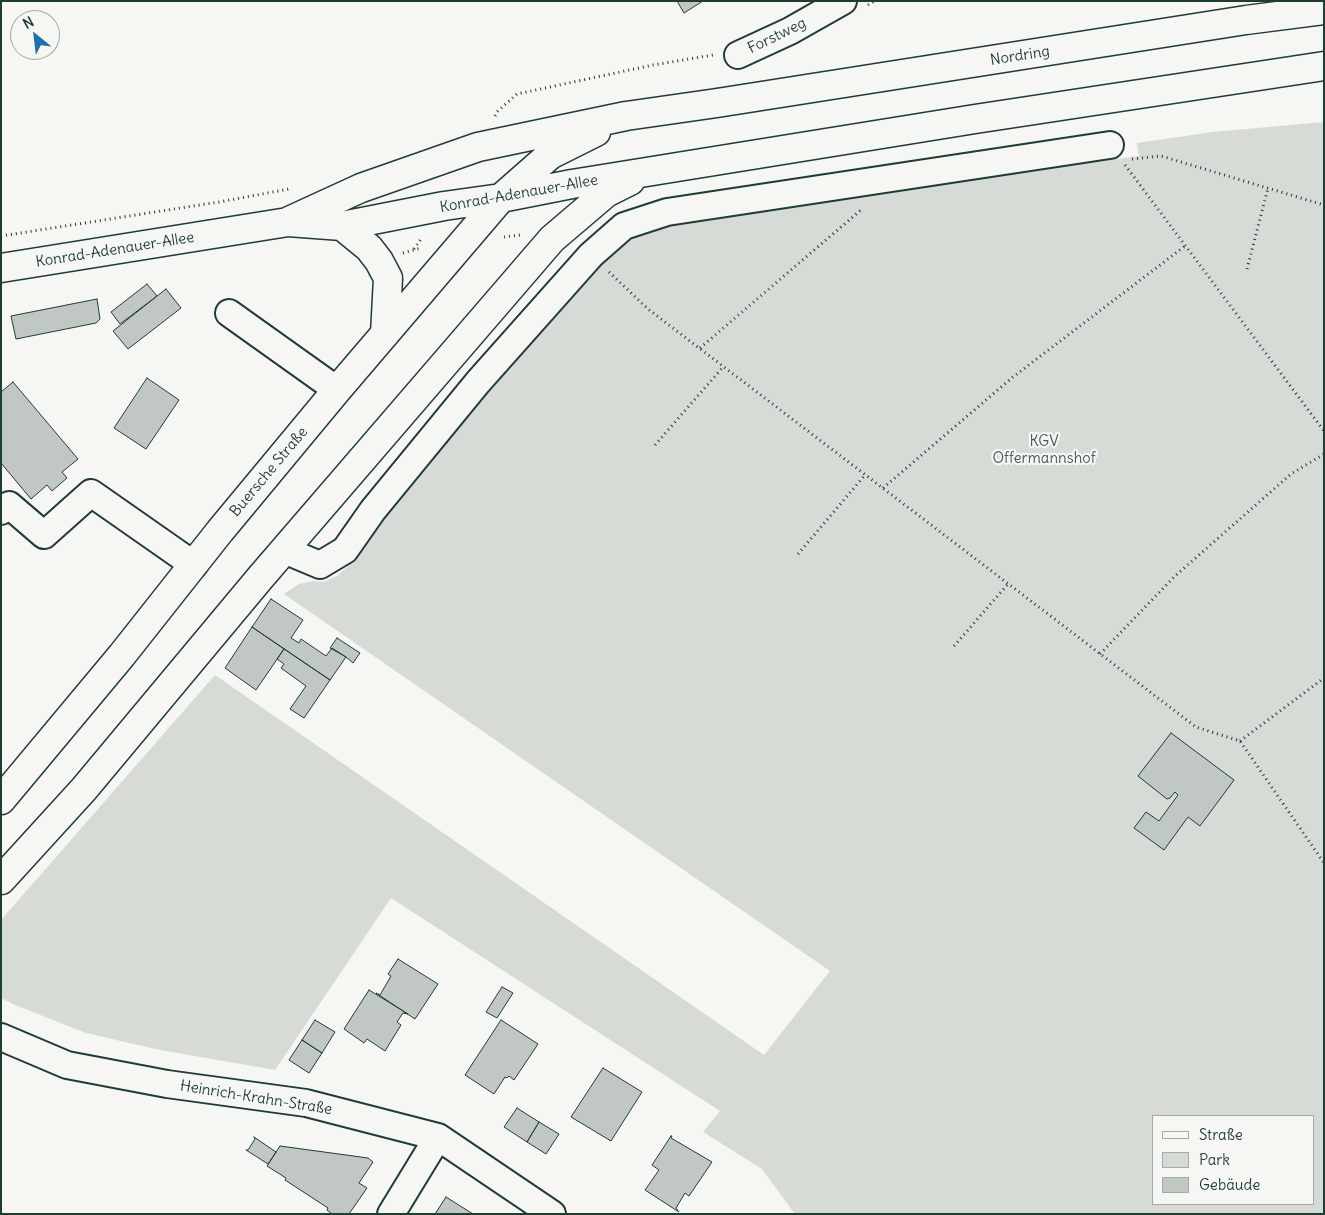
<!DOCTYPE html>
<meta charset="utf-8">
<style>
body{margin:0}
#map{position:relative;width:1325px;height:1215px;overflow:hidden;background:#f6f6f2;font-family:Delius,sans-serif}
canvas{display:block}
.frame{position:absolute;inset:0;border:2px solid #1f3d34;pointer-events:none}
.legend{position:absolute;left:1152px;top:1115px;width:162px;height:90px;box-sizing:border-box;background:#f6f6f2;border:1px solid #a0aca6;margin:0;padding:6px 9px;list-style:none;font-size:15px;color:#1f3d34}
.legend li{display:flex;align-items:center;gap:10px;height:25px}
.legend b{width:25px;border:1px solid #a0aca6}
.north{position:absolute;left:10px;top:10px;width:50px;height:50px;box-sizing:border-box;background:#f6f6f2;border:1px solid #a0aca6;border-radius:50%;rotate:331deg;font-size:14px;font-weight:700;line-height:20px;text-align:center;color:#1f3d34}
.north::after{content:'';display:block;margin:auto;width:18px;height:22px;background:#1f6fb2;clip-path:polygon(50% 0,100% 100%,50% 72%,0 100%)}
</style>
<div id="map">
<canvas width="1325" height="1215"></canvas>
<div class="frame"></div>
<ul class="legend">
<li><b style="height:6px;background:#f6f6f2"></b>Straße</li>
<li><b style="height:14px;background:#d6dbd6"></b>Park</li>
<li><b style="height:14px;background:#c1c8c3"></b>Gebäude</li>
</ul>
<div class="north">N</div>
</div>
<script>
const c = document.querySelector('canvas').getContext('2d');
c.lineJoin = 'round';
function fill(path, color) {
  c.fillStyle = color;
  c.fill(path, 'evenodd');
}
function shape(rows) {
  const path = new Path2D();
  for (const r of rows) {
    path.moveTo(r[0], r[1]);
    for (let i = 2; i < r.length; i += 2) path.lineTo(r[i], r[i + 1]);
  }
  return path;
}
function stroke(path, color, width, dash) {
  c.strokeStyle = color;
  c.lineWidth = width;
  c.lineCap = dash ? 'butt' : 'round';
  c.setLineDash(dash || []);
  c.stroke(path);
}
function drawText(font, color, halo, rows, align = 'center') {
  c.font = font + ' Delius,sans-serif';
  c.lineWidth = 4.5;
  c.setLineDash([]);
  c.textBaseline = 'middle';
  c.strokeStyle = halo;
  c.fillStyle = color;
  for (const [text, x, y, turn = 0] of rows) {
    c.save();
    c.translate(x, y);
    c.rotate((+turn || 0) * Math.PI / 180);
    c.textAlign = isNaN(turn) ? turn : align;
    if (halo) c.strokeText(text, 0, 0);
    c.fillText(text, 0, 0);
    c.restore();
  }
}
fill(shape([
 [1324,122,1324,1214,795,1214,762,1169,703,1132,720,1111,391,898,275,1070,155,1049,86,1033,15,1005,1,998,1,920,215,675,764,1055,830,971,284,594,299,584,313,581,324,582,337,576,358,557,382,511,615,243,645,228,790,205,1139,156,1137,143,1213,132],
 [1154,1116,1314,1116,1314,1204,1154,1204]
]), '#d6dbd6');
const building = shape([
 [677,1,703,1,684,13,677,1],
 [147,284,157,296,120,324,111,312,147,284],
 [166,289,181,308,128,349,113,331,166,289],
 [97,299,100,319,96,323,16,339,11,316,97,299],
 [147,378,179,400,146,449,114,428,147,378],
 [13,382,78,459,62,472,67,478,52,491,47,485,31,499,1,463,1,392,13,382],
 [271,599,303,620,291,638,299,643,301,639,326,656,332,648,346,657,330,680,252,627,271,599],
 [252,627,284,649,256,690,225,668,252,627],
 [337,638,360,653,353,663,346,657,330,648,337,638],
 [284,649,330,680,304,718,290,709,306,686,281,668,284,664,277,659,284,649],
 [1171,733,1234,780,1200,826,1188,817,1164,850,1134,828,1146,812,1159,821,1178,795,1175,792,1170,798,1167,799,1138,776,1171,733],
 [398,959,438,984,415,1019,376,993,380,995,391,976,388,974,398,959],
 [502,987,513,993,497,1018,486,1012,502,987],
 [369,990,408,1014,403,1013,397,1022,401,1025,385,1051,367,1039,364,1043,344,1029,369,990],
 [315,1020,335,1032,322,1053,302,1040,315,1020],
 [501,1020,538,1044,514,1080,509,1076,507,1078,505,1077,494,1094,465,1075,501,1020],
 [302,1040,322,1053,309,1073,289,1060,302,1040],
 [603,1068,642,1092,611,1141,571,1117,603,1068],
 [517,1108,539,1122,527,1142,504,1127,517,1108],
 [539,1122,559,1134,546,1154,527,1142,539,1122],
 [671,1136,672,1136,671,1138,712,1162,689,1196,685,1193,676,1208,679,1212,645,1190,659,1170,652,1165,671,1136],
 [254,1137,276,1152,268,1164,246,1150,248,1150,255,1139,254,1137],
 [280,1146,368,1158,373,1162,359,1183,367,1188,349,1214,332,1214,327,1210,328,1208,285,1180,286,1178,267,1166,280,1146],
 [446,1197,473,1214,435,1214,446,1197]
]);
fill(building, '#c1c8c3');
stroke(building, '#1f3d34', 1);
const minor = shape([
 [738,55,790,31,843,1],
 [229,313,337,390],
 [1,511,9,505,44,535,91,493,194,565],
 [284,550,320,565,345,550,373,510,478,382,591,255,624,226,667,212,1110,145],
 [1,1037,67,1065,167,1084,306,1103,438,1137,552,1214],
 [391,1214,438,1137]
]);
const major = shape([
 [289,221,361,188,478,147,626,116,717,103,1246,20,1324,10],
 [342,226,369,248,379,261,388,278,385,334],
 [1,268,288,222,342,226,444,206,501,198,572,184,975,119,1324,66],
 [1,800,122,655,220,531,337,390,501,198,550,155,596,132],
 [1,880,84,789,260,578,552,239,606,193,630,181]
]);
stroke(minor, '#1f3d34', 30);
stroke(major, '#1f3d34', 31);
stroke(shape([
 [868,5,875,1],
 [495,116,498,111,517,94,653,65,713,55],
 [1132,159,1161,156,1324,205],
 [1125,165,1324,431],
 [1,236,219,202,289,189],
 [504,237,520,235],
 [414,249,421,239],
 [403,253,421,248],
 [1247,269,1268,188],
 [609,272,648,309,1196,727,1240,741,1324,863],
 [700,348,861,210],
 [655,445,723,367],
 [883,488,1013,377,1185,246],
 [798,554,865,475],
 [954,646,1008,584],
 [1100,654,1174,577,1291,474,1324,454],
 [1240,741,1324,678]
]), '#1f3d34', 3, [1, 4]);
stroke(minor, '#f6f6f2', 26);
stroke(major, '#f6f6f2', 28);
drawText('15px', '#1f3d34', '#f6f6f2', [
 ["Forstweg",777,36,-26],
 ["Nordring",1020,56,-9],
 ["Konrad-Adenauer-Allee",519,194,-10],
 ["Konrad-Adenauer-Allee",115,250,-9],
 ["Buersche Straße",269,472,-50],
 ["Heinrich-Krahn-Straße",256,1098,9]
]);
drawText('15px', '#445d54', '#f6f6f2', [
 ["KGV",1044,442],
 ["Offermannshof",1044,459]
]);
</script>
